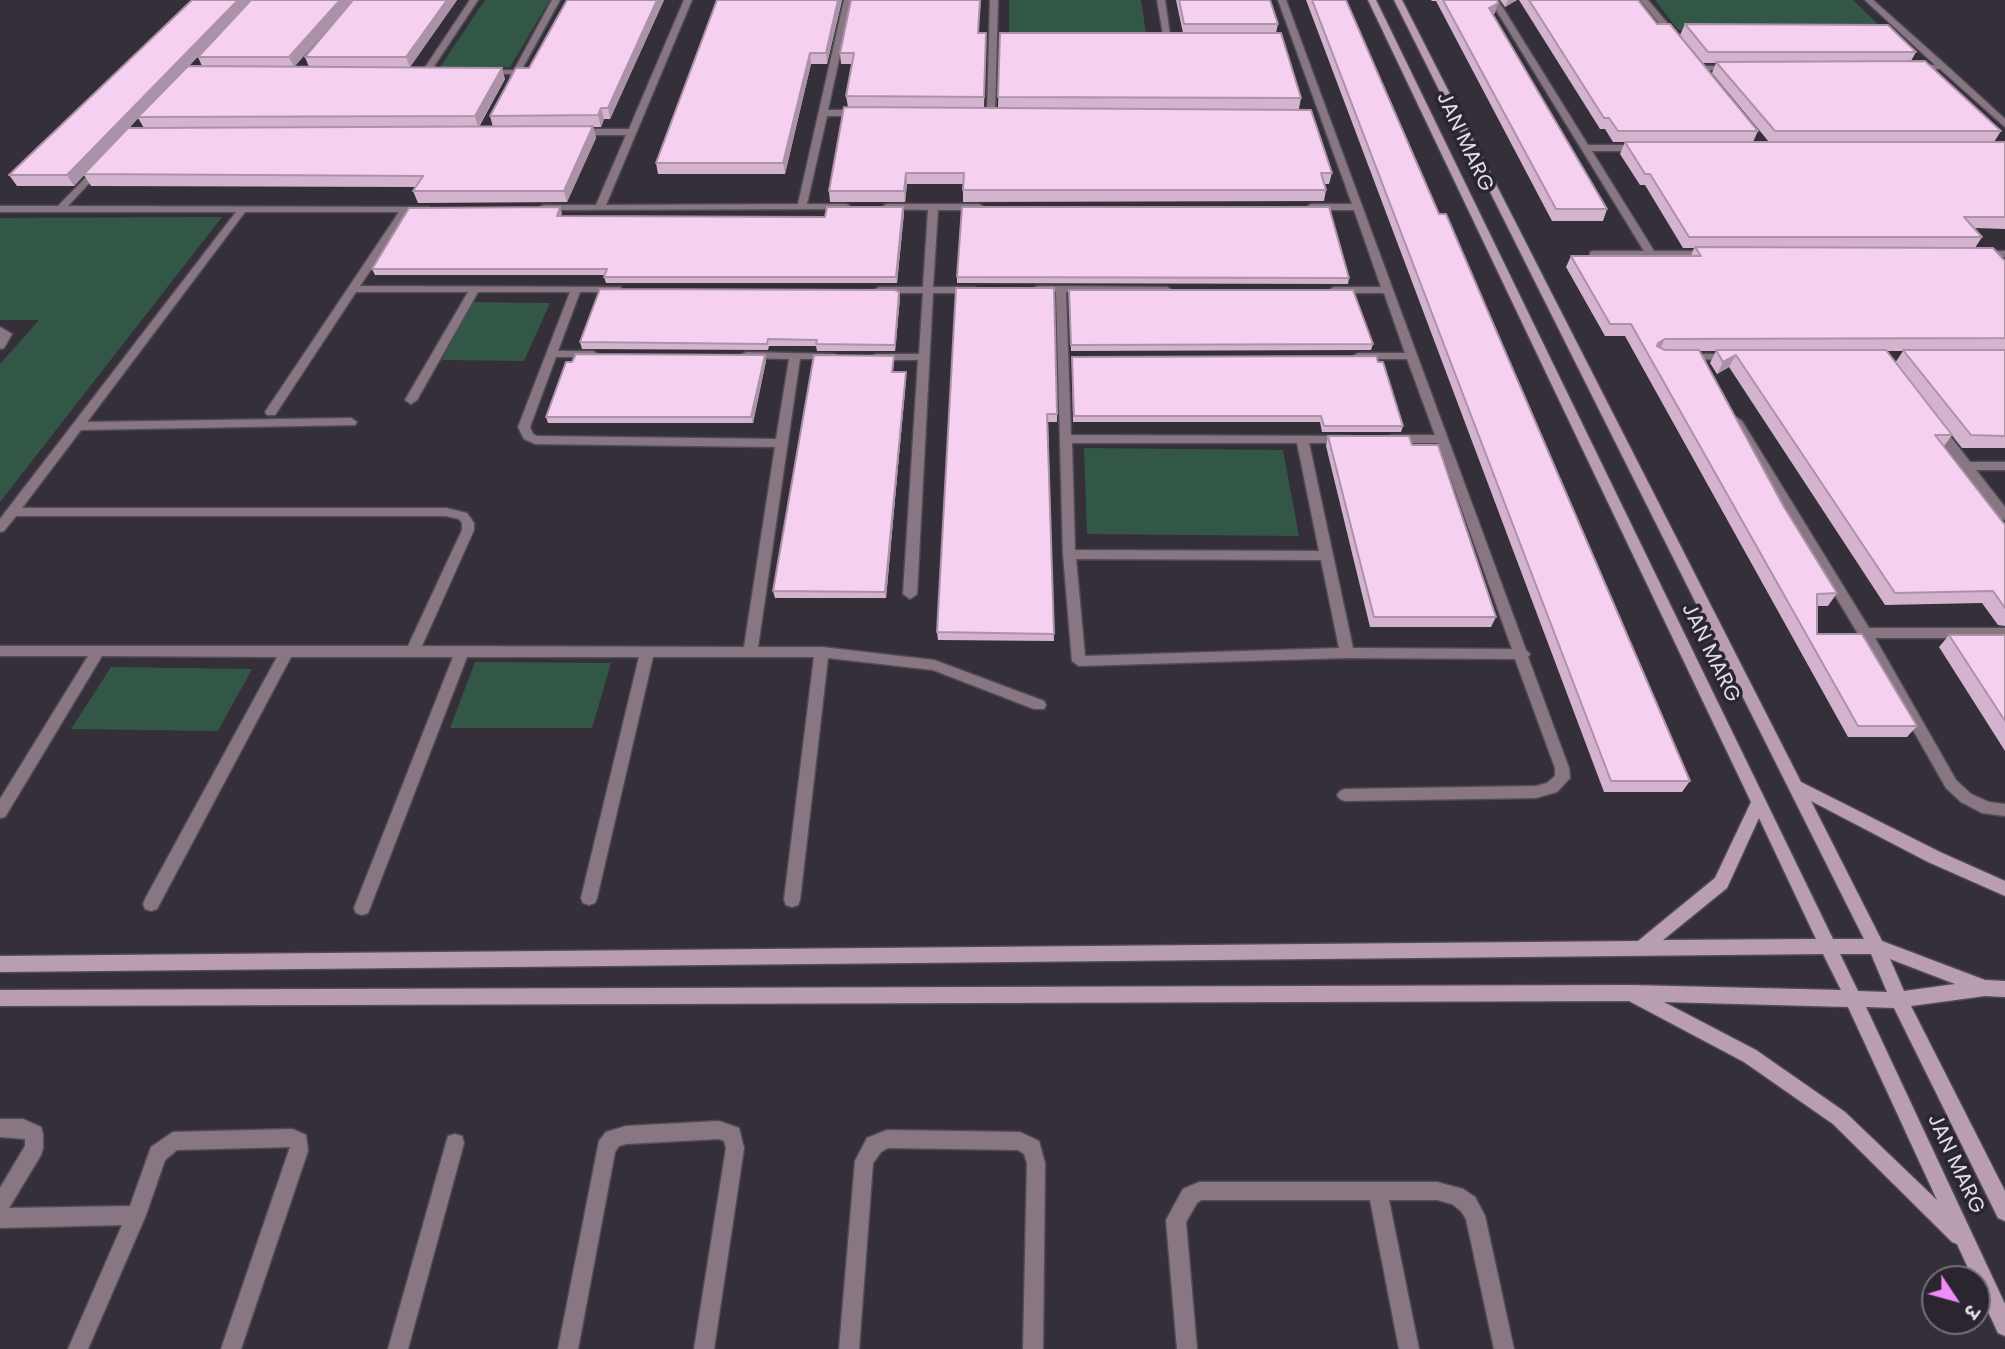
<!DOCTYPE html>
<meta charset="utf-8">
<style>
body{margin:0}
#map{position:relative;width:2005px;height:1349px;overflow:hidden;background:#352f3a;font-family:Poppins,"Noto Sans Devanagari",sans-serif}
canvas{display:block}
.north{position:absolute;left:1921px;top:1265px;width:70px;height:70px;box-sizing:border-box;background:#2b252f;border:2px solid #746f78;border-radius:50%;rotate:126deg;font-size:19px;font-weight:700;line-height:28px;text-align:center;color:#e2dee5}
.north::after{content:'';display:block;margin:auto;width:24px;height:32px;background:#ee8cf8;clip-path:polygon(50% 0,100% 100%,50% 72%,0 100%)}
</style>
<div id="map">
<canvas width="2005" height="1349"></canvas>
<div class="north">उ</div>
</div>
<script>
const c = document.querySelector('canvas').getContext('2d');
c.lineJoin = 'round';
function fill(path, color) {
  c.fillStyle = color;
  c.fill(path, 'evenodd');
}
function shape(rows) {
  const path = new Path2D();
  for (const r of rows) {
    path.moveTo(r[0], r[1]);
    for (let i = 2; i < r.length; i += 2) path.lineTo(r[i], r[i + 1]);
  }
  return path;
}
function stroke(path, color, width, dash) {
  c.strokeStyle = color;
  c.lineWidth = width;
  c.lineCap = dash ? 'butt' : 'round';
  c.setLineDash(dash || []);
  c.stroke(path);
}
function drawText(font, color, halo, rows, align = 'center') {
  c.font = font + ' Poppins,sans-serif';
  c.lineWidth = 7;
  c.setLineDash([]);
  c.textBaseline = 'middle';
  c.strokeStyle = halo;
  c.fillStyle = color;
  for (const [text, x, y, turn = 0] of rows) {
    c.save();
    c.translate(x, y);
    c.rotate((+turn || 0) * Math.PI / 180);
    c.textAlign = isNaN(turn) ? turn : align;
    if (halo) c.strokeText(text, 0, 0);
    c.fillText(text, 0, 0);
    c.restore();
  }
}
fill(shape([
 [485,0,550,0,510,67,440,67],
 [1009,0,1141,0,1146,33,1009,33],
 [1655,0,1853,0,1885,31,1678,30],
 [222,217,0,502,0,364,39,320,0,320,0,218],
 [472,302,550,303,524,361,442,360],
 [1084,448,1283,450,1299,536,1087,534],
 [475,662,611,663,592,728,450,728],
 [111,667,252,669,218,731,71,729]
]), '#325747');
const street = shape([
 [470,0,478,0,429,74,423,74,422,72,470,0],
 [552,0,560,0,516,80,510,80,511,74,484,74,483,72,487,70,514,70,552,0],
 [684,0,692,0,606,205,798,204,844,0,852,0,828,110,860,110,864,113,860,116,827,116,807,204,846,204,849,205,849,209,541,210,541,206,544,205,596,205,626,135,577,135,573,132,577,129,629,129,684,0],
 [990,0,998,0,995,113,991,116,987,113,990,0],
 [1157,0,1165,0,1171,42,1164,40,1157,0],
 [1278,0,1286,0,1526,650,1530,654,1528,657,1569,768,1570,778,1557,792,1536,798,1345,801,1340,799,1337,795,1340,791,1345,789,1536,786,1547,783,1555,776,1555,768,1515,659,1347,658,1079,666,1072,661,1063,554,1056,292,1033,291,1032,289,1037,286,1167,287,1172,290,1167,293,1066,292,1071,435,1348,436,1348,442,1344,443,1309,443,1353,648,1512,649,1438,443,1392,443,1386,439,1392,435,1435,435,1407,359,1358,359,1353,356,1358,353,1405,353,1384,293,1334,293,1329,290,1334,287,1381,287,1354,210,1311,210,1306,207,1311,204,1352,204,1278,0],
 [1072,443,1297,443,1319,551,1075,550,1072,443],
 [1076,559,1321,560,1339,648,1085,656,1076,559],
 [1490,0,1498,0,1588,145,1640,145,1644,148,1640,151,1592,151,1654,251,1708,251,1712,252,1712,256,1590,256,1590,252,1594,251,1644,251,1490,0],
 [1640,0,1648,0,1680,38,1680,42,1674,42,1640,0],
 [1865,0,1873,0,1946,65,2005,119,2005,127,1940,69,1911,69,1910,67,1914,65,1935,65,1865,0],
 [1700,66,1733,66,1737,68,1733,70,1697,70,1696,68,1700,66],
 [100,163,105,166,103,168,68,206,429,207,429,211,426,212,409,212,360,286,621,287,621,291,617,292,580,292,558,351,593,351,598,354,593,357,556,357,530,427,533,434,537,436,776,439,789,359,746,358,741,355,746,352,835,354,836,356,831,359,800,359,758,647,822,647,934,660,1044,701,1046,705,1044,709,1034,709,933,670,828,658,800,900,798,905,792,907,786,905,784,900,814,657,653,657,597,898,595,903,589,905,583,903,581,898,639,657,467,657,370,908,368,913,362,915,356,913,354,908,453,657,291,657,157,909,151,911,145,909,143,904,145,899,277,657,102,656,5,817,0,818,0,799,88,656,0,656,0,646,408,646,462,530,462,523,459,519,446,516,16,516,4,531,0,532,0,519,236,212,0,212,0,206,58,206,100,163],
 [245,212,399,212,265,412,267,415,275,415,356,292,468,292,405,400,411,404,417,400,478,292,570,292,518,427,524,439,535,444,775,447,744,647,422,646,474,530,474,523,467,513,446,508,22,508,81,430,355,425,357,422,351,418,87,422,245,212],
 [887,204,979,204,984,207,979,210,938,210,933,287,974,287,979,290,974,293,933,293,917,594,910,599,903,594,918,360,876,360,871,357,876,354,919,354,923,293,879,293,874,290,879,287,923,287,928,210,884,209,884,205,887,204],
 [1980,251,2005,251,2005,257,1976,256,1976,252,1980,251],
 [0,327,12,334,4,348,0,349,0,327],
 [1685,354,1731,354,1736,357,1731,360,1681,359,1680,357,1685,354],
 [1736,417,1742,421,1869,628,2005,628,2005,638,1875,638,1956,780,1971,794,1989,802,2005,804,2005,816,1982,813,1961,802,1946,788,1860,637,1730,421,1736,417],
 [1936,422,1940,423,1970,462,2005,462,2005,470,1976,470,2005,507,2005,520,2001,519,1932,429,1930,426,1936,422],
 [0,1119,23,1119,41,1127,43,1134,43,1148,41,1155,9,1208,130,1206,151,1147,173,1132,292,1129,306,1135,308,1151,241,1349,221,1349,290,1147,177,1150,165,1160,146,1215,88,1349,68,1349,122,1225,0,1228,0,1188,25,1146,25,1139,0,1137,0,1119],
 [719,1121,739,1128,744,1148,714,1349,694,1349,726,1148,724,1141,719,1139,626,1144,619,1146,615,1152,578,1349,558,1349,599,1141,606,1132,626,1126,719,1121],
 [887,1130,1020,1132,1039,1141,1045,1163,1043,1349,1023,1349,1027,1163,1024,1154,1018,1150,888,1148,881,1152,873,1163,859,1349,839,1349,855,1161,867,1138,887,1130],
 [455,1134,462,1136,464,1143,408,1349,388,1349,446,1143,448,1136,455,1134],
 [1199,1182,1437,1182,1463,1189,1475,1197,1485,1216,1514,1349,1494,1349,1466,1219,1461,1211,1452,1204,1437,1200,1389,1200,1419,1349,1399,1349,1370,1200,1201,1200,1197,1203,1186,1222,1197,1349,1177,1349,1166,1220,1183,1189,1199,1182]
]);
const secondary = shape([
 [1368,0,1376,0,1833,939,1864,939,1394,0,1402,0,1801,782,1940,852,2005,881,2005,896,1928,862,1811,801,1882,941,1985,980,2005,981,2005,997,1985,996,1911,1006,2005,1191,2005,1221,1998,1218,1894,1008,1866,1007,2005,1304,2005,1336,1998,1333,1977,1288,1977,1279,1973,1279,1957,1244,1952,1242,1833,1124,1744,1062,1629,1001,0,1006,0,990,1629,985,1841,990,1823,954,0,972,0,956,1638,941,1715,878,1751,802,1368,0],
 [1759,818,1816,939,1663,940,1727,888,1759,818],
 [1840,954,1871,954,1887,992,1858,991,1840,954],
 [1890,959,1955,984,1904,991,1890,959],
 [1664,1002,1848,1007,1937,1200,1845,1112,1756,1050,1664,1002]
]);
stroke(street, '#514b55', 3);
stroke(secondary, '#514b55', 3);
fill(street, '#887782');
fill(secondary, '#b99eb0');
fill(shape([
 [192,0,353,0,295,66,309,67,305,57,353,0,457,0,410,67,505,79,479,127,493,127,490,116,529,68,664,0,610,119,604,119,601,127,593,127,596,138,567,202,418,203,413,191,415,187,91,186,84,175,74,186,17,186,9,175],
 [238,14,198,57,202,66,189,66],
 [138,118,144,128,129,128],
 [717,0,842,0,827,64,811,64,785,174,658,174,656,163],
 [981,0,978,33,986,33,984,108,998,108,1000,33,1183,33,1176,0,1270,0,1278,24,1276,33,1301,98,1299,109,1040,109,1332,173,1329,184,1325,184,1326,190,1324,201,963,202,963,184,907,184,905,202,830,202,829,191,848,107,846,96,852,64,841,64,840,53],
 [1306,0,1346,0,1439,214,1690,781,1682,792,1604,792],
 [1431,0,1497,0,1495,13,1493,15,1607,209,1603,221,1552,221,1436,1,1432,1],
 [1500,0,1517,0,1505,7],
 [1519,0,1638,0,1657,24,1758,131,1753,142,1769,142,1712,73,1716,63,1703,63,1680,35,1685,24,1916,52,1911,61,2001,131,1994,142,2005,142,2005,229,1975,228,1982,237,1975,248,2005,261,2005,448,1962,448,1895,363,1903,351,1886,351,1952,435,1944,446,2005,525,2005,626,1998,625,1982,603,1885,605,1729,367,1717,374,1710,363,1716,351,1699,351,1784,507,1837,593,1828,606,1817,606,1817,634,1917,726,1907,737,1848,737,1625,336,1605,336,1566,267,1571,256,1691,256,1694,248,1683,248,1645,185,1640,185,1620,154,1625,142,1613,142,1605,129,1600,129],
 [562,213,561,216,825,217,904,213,897,283,606,283,604,277,605,275,375,275,372,269],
 [957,277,1349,278,1348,284,957,283],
 [956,288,1057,414,1057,422,1048,422,1054,641,938,640,937,632],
 [1069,296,1373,344,1371,350,1071,351],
 [900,298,895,351,817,351,816,346,769,346,768,350,582,349,580,342],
 [894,356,893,372,906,372,906,379,886,598,775,598,773,591],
 [766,361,753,423,548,423,546,417],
 [1072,363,1403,426,1401,432,1322,432,1320,422,1073,422],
 [1328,436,1496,617,1491,627,1370,627,1326,446],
 [1949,635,2005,635,2005,751,1939,647]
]), '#d4b3ce');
fill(shape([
 [238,0,251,0,74,186,67,175],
 [340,0,353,0,294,67,289,57],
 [447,0,457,0,410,67,406,57],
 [657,0,664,0,610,119,608,108],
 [838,0,842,0,827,64,826,53],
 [1508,0,1517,0,1505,7],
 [1498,3,1495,13,1486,19,1489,8],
 [810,53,811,64,785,174,783,163],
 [502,68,505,79,478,127,475,116],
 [601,108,604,119,601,127,598,115],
 [593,126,596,138,567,202,564,191],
 [906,173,907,184,905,202,904,191],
 [560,207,562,213,558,222,557,216],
 [903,207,904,213,897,283,896,277],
 [899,292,900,298,895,351,895,345],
 [1665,339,1659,351,1653,355,1658,343],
 [765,355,766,361,753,423,751,417],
 [1736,355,1729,367,1717,374,1723,362],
 [906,372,906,379,886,598,885,592]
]), '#ac92a8');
const building = shape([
 [192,0,238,0,67,175,9,175,192,0],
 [251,0,340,0,289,57,198,57,251,0],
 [353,0,447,0,406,57,305,57,353,0],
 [567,0,657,0,608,108,601,108,598,115,490,116,516,68,529,68,567,0],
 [717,0,838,0,826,53,810,53,783,163,656,163,717,0],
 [851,0,980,0,978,33,986,33,984,97,846,96,854,53,840,53,851,0],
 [1179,0,1270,0,1278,24,1184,24,1179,0],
 [1312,0,1346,0,1439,214,1446,214,1690,781,1611,781,1312,0],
 [1443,0,1497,0,1498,3,1489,8,1607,209,1556,209,1443,0],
 [1529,0,1638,0,1657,24,1670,24,1758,131,1618,131,1609,118,1604,118,1529,0],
 [1685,24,1888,25,1916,52,1708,52,1685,24],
 [1000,33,1281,33,1301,98,998,97,1000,33],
 [1925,61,2001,131,1775,131,1716,62,1925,61],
 [188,66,502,68,475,116,138,117,188,66],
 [844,107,1311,110,1332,173,1321,173,1326,190,963,190,964,173,906,173,904,191,829,191,844,107],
 [593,126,564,191,413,191,423,176,84,174,128,128,593,126],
 [1625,142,2005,142,2005,217,1964,217,1982,237,1689,237,1650,174,1645,174,1625,142],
 [560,207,557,216,825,217,827,207,903,207,896,277,604,277,607,269,372,269,409,208,560,207],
 [962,207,1329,207,1349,278,957,277,962,207],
 [1695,247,1993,248,2005,261,2005,338,1665,339,1658,343,1657,346,1665,350,1699,350,1784,507,1837,593,1817,594,1817,634,1862,634,1917,726,1858,726,1631,324,1610,324,1571,256,1701,256,1695,247],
 [956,288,1054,288,1057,414,1047,414,1054,634,937,632,956,288],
 [600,289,895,290,899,292,895,345,816,344,817,340,768,339,767,344,580,342,600,289],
 [1069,290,1353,290,1373,344,1071,345,1069,290],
 [1716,350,1886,350,1952,435,1935,435,2005,525,2005,608,1993,591,1895,593,1736,355,1723,362,1716,350],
 [1903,350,2005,350,2005,436,1971,435,1903,350],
 [576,354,765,355,751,417,546,417,566,362,572,362,576,354],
 [814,355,894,356,892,372,906,372,885,592,773,591,814,355],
 [1376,356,1378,362,1383,362,1403,426,1324,426,1321,416,1074,416,1072,357,1376,356],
 [1328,436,1409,436,1412,445,1438,445,1496,617,1374,617,1328,436],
 [1949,635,2005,635,2005,721,1949,635]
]);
fill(building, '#f6d0f0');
stroke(building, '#ac92a8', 2);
drawText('21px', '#e2dee5', '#2b252f', [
 ["JAN MARG",1464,142,65],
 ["JAN MARG",1710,653,64],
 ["JAN MARG",1955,1164,65]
]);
</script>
